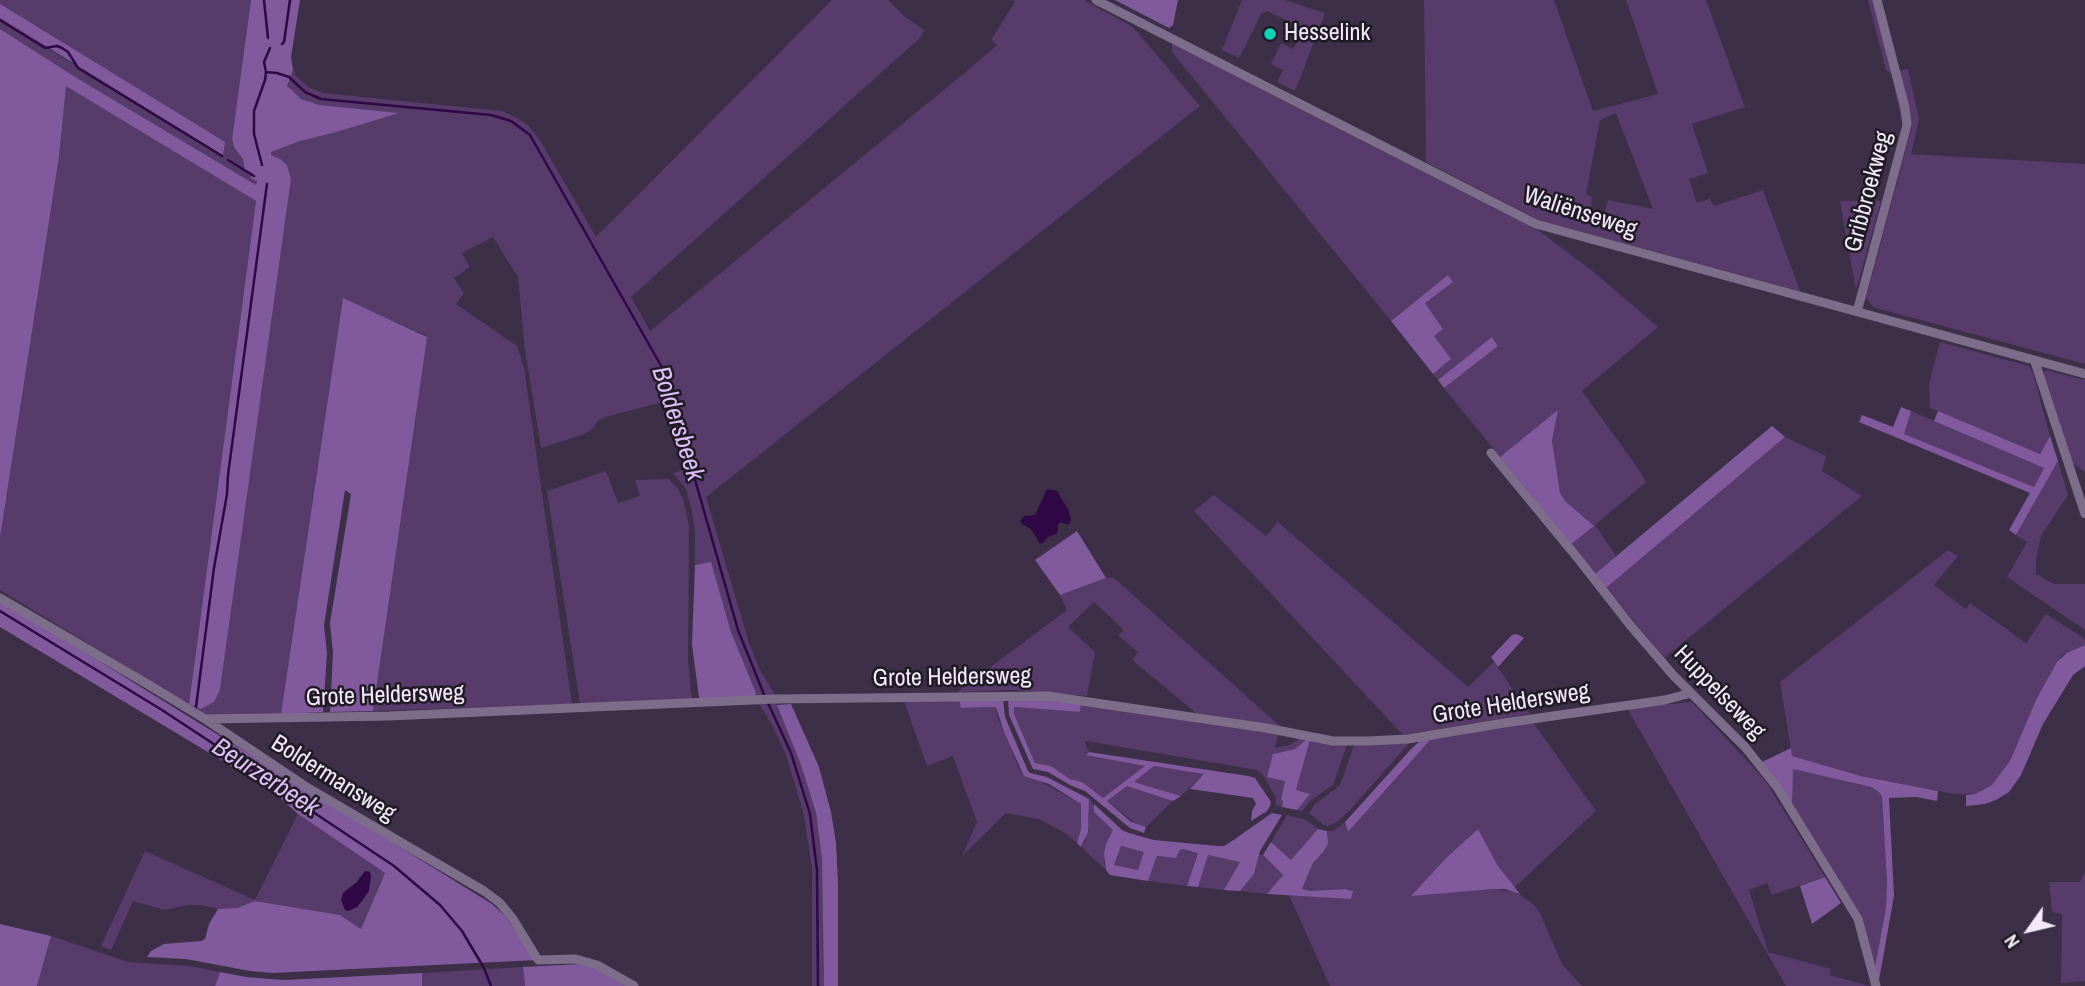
<!DOCTYPE html>
<meta charset="utf-8">
<style>
body{margin:0}
#map{position:relative;width:2085px;height:986px;overflow:hidden;background:#3c2f47;font-family:"Archivo Narrow",sans-serif}
canvas{display:block}
.north{position:absolute;left:1994px;top:895px;width:70px;height:70px;-webkit-text-stroke:5px #201a25;paint-order:stroke;rotate:236deg;font-size:19px;font-weight:700;line-height:28px;text-align:center;color:#f2eafa}
.north::after{content:'';display:block;margin:auto;width:24px;height:32px;background:#f2eafa;clip-path:polygon(50% 0,100% 100%,50% 72%,0 100%)}
</style>
<div id="map">
<canvas width="2085" height="986"></canvas>
<div class="north">N</div>
</div>
<script>
const c = document.querySelector('canvas').getContext('2d');
c.lineJoin = 'round';
function fill(path, color) {
  c.fillStyle = color;
  c.fill(path, 'evenodd');
}
function shape(rows) {
  const path = new Path2D();
  for (const r of rows) {
    path.moveTo(r[0], r[1]);
    for (let i = 2; i < r.length; i += 2) path.lineTo(r[i], r[i + 1]);
  }
  return path;
}
function stroke(path, color, width, dash) {
  c.strokeStyle = color;
  c.lineWidth = width;
  c.lineCap = dash ? 'butt' : 'round';
  c.setLineDash(dash || []);
  c.stroke(path);
}
function drawText(font, color, halo, rows, align = 'center') {
  c.font = font + ' "Archivo Narrow",sans-serif';
  c.lineWidth = 5;
  c.setLineDash([]);
  c.textBaseline = 'middle';
  c.strokeStyle = halo;
  c.fillStyle = color;
  for (const [text, x, y, turn = 0] of rows) {
    c.save();
    c.translate(x, y);
    c.rotate((+turn || 0) * Math.PI / 180);
    c.textAlign = isNaN(turn) ? turn : align;
    if (halo) c.strokeText(text, 0, 0);
    c.fillText(text, 0, 0);
    c.restore();
  }
}
fill(shape([
 [0,0,251,0,232,139,234,147,243,159,245,169,253,173,257,181,256,185,72,75,0,29,0,18,79,68,0,4],
 [832,0,888,0,904,16,924,30,920,38,631,297,650,331,968,70,997,45,991,40,1015,2,1012,0,1084,0,1133,27,1200,106,706,497,749,643,760,670,777,698,754,699,756,693,731,632,711,563,695,565,695,532,692,512,686,489,673,473,685,470,667,401,605,417,598,421,591,430,582,435,541,448,525,350,518,277,493,237,462,253,470,267,454,278,464,293,456,304,517,346,524,367,572,704,373,711,425,335,343,299,281,714,208,716,0,590,0,538,59,157,66,85,256,201,189,704,201,709,214,702,220,690,291,179,287,165,271,155,271,152,300,141,333,133,396,113,319,105,308,102,297,96,287,86,293,70,296,76,308,87,323,93,491,110,502,111,519,119,529,126,541,142,596,237],
 [1242,0,1285,0,1325,13,1295,91,1277,82,1283,70,1271,64,1281,43,1293,49,1305,29,1267,11,1261,14,1239,58,1222,50],
 [1424,0,1554,0,1593,111,1658,94,1626,0,1706,0,1745,107,1692,124,1708,173,1689,179,1697,203,1710,199,1714,206,1763,190,1800,291,1539,220,1426,162],
 [1616,113,1653,209,1608,200,1603,219,1590,216,1592,197,1586,194,1600,120],
 [1868,0,1875,0,1904,113,1903,127,1891,73,1886,70],
 [1172,44,1538,230,1595,273,1658,327,1582,391,1640,471,1646,482,1595,525,1616,556,1595,574,1571,544,1566,502,1560,493,1557,481,1552,441,1558,411,1500,457,1444,388,1498,346,1493,338,1438,380,1433,374,1451,359,1433,336,1443,329,1424,303,1453,282,1448,275,1391,321,1172,52],
 [1908,69,1919,119,1911,154,2085,164,2085,364,1876,308,1873,307,1866,298,1912,127,1898,71],
 [1840,201,1881,201,1856,290],
 [1940,342,2029,366,2033,373,2050,436,2040,454,1930,408,1929,384],
 [2045,370,2085,380,2085,472,2071,462,2043,376],
 [1911,411,2044,468,2034,487,1903,434],
 [1785,437,1826,456,1822,471,1862,496,1664,658,1606,588],
 [2058,461,2068,495,2041,536,2036,559,2036,574,2054,584,2085,584,2085,630,2007,577,2027,542,2016,535],
 [606,471,618,503,640,496,635,480,669,479,678,489,683,499,689,526,688,659,692,701,580,704,547,491],
 [1214,495,1266,536,1278,522,1468,687,1494,662,1530,714,1403,735,1194,511],
 [1948,550,1958,556,1934,585,1966,609,1970,603,2026,643,2046,614,2085,639,2085,645,2062,656,2051,672,2010,761,1998,779,1992,785,1975,794,1954,794,1861,776,1792,756,1780,682],
 [1106,578,1114,578,1281,727,1196,713,1132,660,1138,652,1118,635,1124,630,1094,602,1068,627,1095,652,1087,696,1012,690,957,692,1067,610,1060,595],
 [959,699,962,708,996,707,998,718,1020,770,1081,804,1081,829,1077,843,1065,833,1039,819,1006,813,962,856,977,822,953,756,927,766,904,701],
 [758,702,776,702,801,765,816,813,822,859,824,986,812,986,812,870,804,815,786,755,771,723],
 [1692,702,1765,780,1825,877,1772,895,1767,883,1749,890,1768,952,1831,969,1830,975,1869,986,1786,986,1627,708],
 [1081,703,1278,734,1275,748,1290,745,1300,738,1307,739,1295,749,1273,754,1286,781,1281,799,1283,800,1282,807,1275,805,1276,798,1274,794,1263,775,1257,770,1086,741,1085,743,1089,752,1086,754,1146,766,1103,799,1082,782,1070,779,1051,766,1035,763,1014,714,1013,707,1080,712],
 [1532,721,1596,811,1514,888,1498,866,1478,829,1447,857,1412,895,1494,889,1517,892,1534,905,1540,913,1562,964,1582,986,1330,986,1289,895,1351,899,1352,890,1345,889,1310,891,1302,889,1313,863,1324,851,1328,844,1327,831,1333,831,1345,822,1348,832,1431,739],
 [1310,740,1347,745,1333,785,1310,801,1302,811,1297,810,1309,794,1296,790],
 [1410,742,1350,810,1337,822,1328,826,1324,825,1309,813,1315,804,1340,785,1354,745],
 [1154,766,1197,772,1205,774,1181,796,1134,782],
 [1792,768,1871,787,1879,792,1882,797,1887,882,1886,908,1874,972,1864,931,1792,804],
 [1127,786,1170,799,1173,801,1146,827,1137,825,1107,801],
 [1089,799,1094,804,1094,812,1114,830,1106,844,1104,861,1106,870,1081,847,1085,842,1089,817],
 [298,814,385,873,361,929,340,915,255,901,237,908,223,910,200,905,187,905,165,910,133,901,111,950,101,946,145,851,255,900],
 [361,875,365,898,357,907,348,911,343,893,357,882],
 [1287,815,1306,820,1318,829,1291,860,1271,842],
 [1121,846,1145,852,1138,870,1114,865],
 [1183,849,1198,852,1187,886,1148,881,1157,856,1176,858,1180,850],
 [1259,854,1263,855,1283,875,1267,894,1240,891,1254,874],
 [1208,855,1241,862,1224,890,1198,887],
 [2085,871,2085,981,2061,983,2062,914,2052,912,2049,882,2080,882],
 [51,936,128,962,191,966,220,972,215,986,37,986],
 [523,967,525,986,422,986,422,973]
]), '#573c6b');
fill(shape([
 [251,0,300,0,291,57,293,70,287,86,301,99,319,105,399,113,333,133,300,141,271,152,271,155,280,159,287,165,291,179,220,690,214,702,201,709,189,704,256,201,66,86,59,157,0,538,0,29,72,75,256,185,257,181,251,178,252,173,245,170,243,159,234,147,232,139],
 [1115,0,1178,0,1173,25,1169,28],
 [0,4,225,142,223,155,0,18],
 [1448,275,1453,282,1425,303,1443,329,1434,336,1451,359,1433,374,1391,321],
 [343,298,427,337,373,711,330,712,333,653,330,623,351,494,345,490,324,625,327,653,323,712,281,714],
 [1492,337,1498,346,1444,388,1438,380],
 [1901,407,1911,411,1904,434,2034,487,2044,468,1934,421,1938,411,2040,454,2050,436,2058,461,2016,535,2009,530,2030,493,1859,422,1862,415,1893,427],
 [1558,410,1552,441,1560,493,1566,502,1594,526,1571,544,1500,457],
 [1772,426,1785,437,1606,588,1595,574],
 [1077,531,1106,578,1060,595,1035,560],
 [711,562,731,632,756,693,754,699,701,701,699,697,692,645,695,565],
 [0,600,492,904,504,915,537,960,272,973,250,971,186,959,147,957,151,951,164,944,201,941,205,939,209,924,218,909,237,908,255,901,340,915,361,929,385,873,298,814,278,796,251,778,0,627],
 [1517,634,1524,638,1498,667,1491,657,1512,635],
 [2085,645,2085,666,2073,675,2043,724,2021,775,2009,792,1996,800,1985,804,1966,806,1966,795,1975,794,1992,785,2010,761,2037,698,2057,662,2067,653],
 [1003,698,1005,717,1028,771,1030,773,1047,777,1089,799,1088,832,1081,847,1077,843,1081,829,1081,804,1049,784,1024,776,1004,732,996,707,961,708,959,699],
 [1008,698,1039,699,1081,703,1080,712,1014,707,1014,714,1035,763,1051,766,1070,779,1082,782,1103,798,1145,766,1086,755,1089,752,1248,776,1255,778,1271,802,1270,806,1267,811,1251,821,1252,811,1256,804,1253,798,1190,789,1204,774,1154,766,1134,782,1181,796,1173,801,1127,786,1107,801,1131,822,1146,827,1144,833,1130,828,1085,791,1070,785,1048,772,1033,769,1009,715],
 [791,704,819,767,831,812,836,843,838,884,838,986,824,986,822,859,816,813,801,765,777,705],
 [1307,739,1310,740,1296,790,1310,794,1297,810,1282,807,1283,801,1281,800,1285,781,1267,777,1273,754,1295,749],
 [1431,739,1348,832,1345,822,1412,748,1420,741],
 [1791,748,1792,756,1861,776,1938,791,1937,801,1916,797,1889,798,1894,896,1878,986,1874,972,1886,908,1887,882,1882,797,1879,792,1871,787,1793,769,1792,804,1762,762],
 [1094,804,1122,830,1129,833,1154,840,1218,846,1224,846,1235,839,1272,813,1282,815,1260,851,1254,874,1240,891,1224,890,1240,862,1208,855,1198,887,1187,886,1198,853,1183,849,1180,850,1176,858,1157,856,1148,881,1110,875,1106,870,1104,854,1106,844,1113,830,1094,812],
 [1121,846,1144,852,1138,870,1114,865],
 [1318,829,1327,831,1328,844,1324,851,1313,863,1302,889,1310,891,1345,889,1353,891,1351,899,1267,894,1283,875,1263,855,1271,842,1291,860],
 [1478,829,1498,866,1520,894,1505,889,1494,889,1411,896,1447,857],
 [1825,877,1841,903,1812,924,1800,886],
 [0,924,51,936,37,986,0,986],
 [581,964,599,970,625,986,525,986,523,967],
 [220,972,246,977,284,980,422,973,422,986,215,986]
]), '#805a9d');
fill(shape([
 [1047,489,1057,491,1069,511,1071,520,1068,525,1061,522,1058,524,1058,532,1056,534,1048,537,1043,543,1040,544,1031,529,1022,524,1020,521,1024,516,1035,515],
 [365,871,370,872,371,876,369,891,357,907,348,911,345,910,341,900,343,893,357,882]
]), '#300846');
stroke(shape([
 [264,0,268,38],
 [0,20,45,48,57,46,62,48,68,52,78,68,222,156],
 [282,44,284,42,290,0],
 [266,72,277,73,289,77,305,92,321,99,491,115,511,121,530,135,664,371,738,630,765,697],
 [228,160,254,176],
 [262,165,254,134,254,111,265,80,266,72,264,62,270,48],
 [0,611,162,710,244,764,273,780,316,814,394,866,440,905,462,931,484,968,491,986],
 [768,703,791,753,810,814,817,870,818,986],
 [196,707,214,568,227,494,228,475,267,184]
]), '#300846', 2.5);
stroke(shape([
 [1096,0,1536,224,2085,374],
 [1857,312,1907,125,1905,108,1877,0],
 [2035,362,2085,514],
 [1491,453,1580,561,1630,625,1673,675,1745,747,1777,787,1858,919,1876,986],
 [0,598,149,685,205,719,308,788,484,891,500,903,513,919,538,960,576,959,597,965,634,986],
 [205,719,389,716,775,699,1048,696,1266,728,1333,741,1368,741,1408,739,1504,723,1665,700,1691,693]
]), '#7d6d8a', 9);
for (const [x, y, r, color] of [
 [1270,34,7,"#00d5b7"]
]) {
  const dot = new Path2D();
  dot.arc(x, y, r, 0, 2 * Math.PI);
  c.fillStyle = color;
  c.fill(dot);
  stroke(dot, '#201a25', 2.5);
}
drawText('24px', '#f2eafa', '#201a25', [
 ["Hesselink",1284,34]
], 'left');
drawText('24px', '#f2eafa', '#201a25', [
 ["Gribbroekweg",1869,192,-75],
 ["Waliënseweg",1580,213,18],
 ["Grote Heldersweg",952,678,-1],
 ["Huppelseweg",1719,693,46],
 ["Grote Heldersweg",385,696,-2],
 ["Grote Heldersweg",1511,704,-9],
 ["Boldermansweg",333,779,32]
]);
drawText('italic 26px', '#ddbef6', '#201a25', [
 ["Boldersbeek",677,424,72],
 ["Beurzerbeek",265,778,33]
]);
</script>
